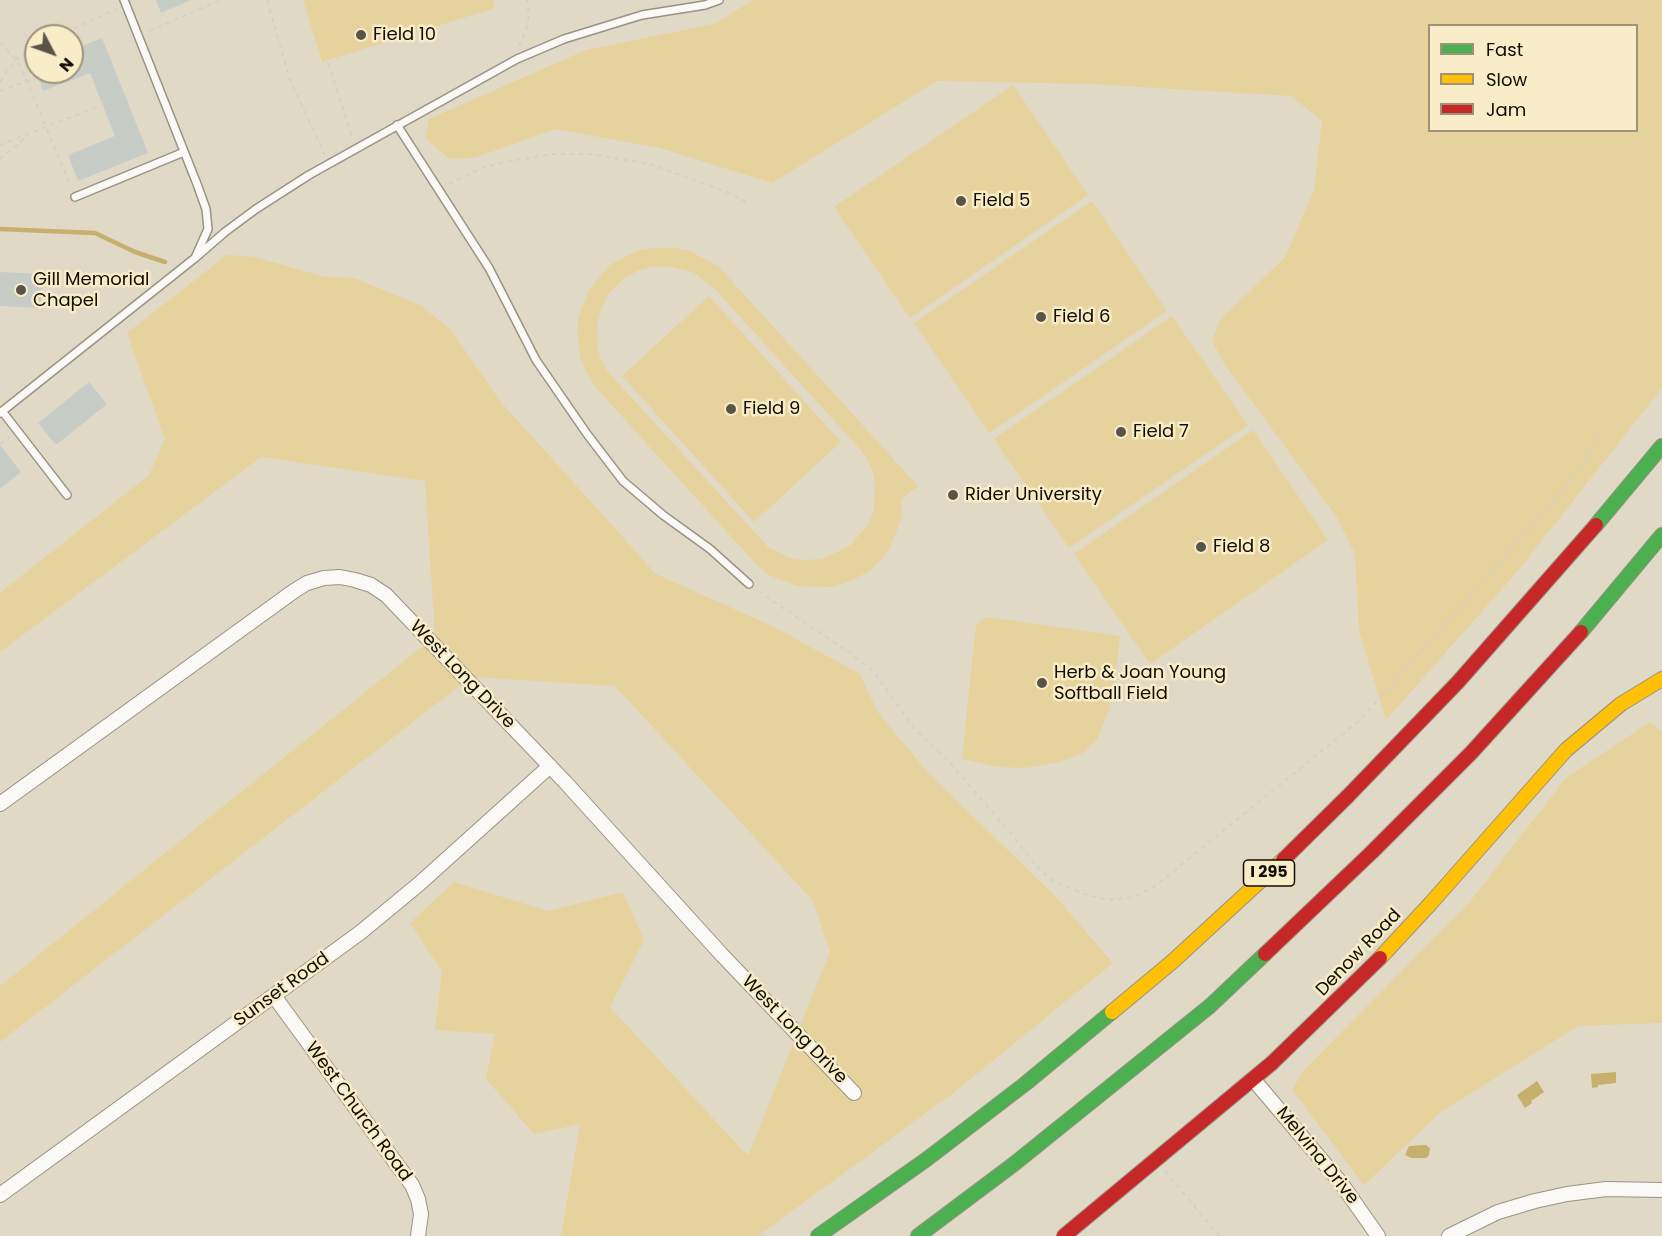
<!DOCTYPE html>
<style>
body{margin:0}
#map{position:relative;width:1662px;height:1236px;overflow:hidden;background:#e0d9c6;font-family:Poppins,sans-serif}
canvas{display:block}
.legend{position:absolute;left:1428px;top:24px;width:210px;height:108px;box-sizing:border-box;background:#f9ecc8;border:2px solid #9c9379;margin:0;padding:8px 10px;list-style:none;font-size:18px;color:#110d03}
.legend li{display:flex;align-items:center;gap:12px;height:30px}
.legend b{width:30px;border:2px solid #9c9379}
.north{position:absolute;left:24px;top:24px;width:60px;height:60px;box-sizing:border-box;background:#f9ecc8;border:2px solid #9c9379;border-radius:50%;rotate:131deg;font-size:16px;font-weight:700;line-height:24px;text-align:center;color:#110d03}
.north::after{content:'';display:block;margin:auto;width:21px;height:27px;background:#595447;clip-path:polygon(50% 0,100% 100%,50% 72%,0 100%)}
</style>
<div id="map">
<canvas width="1662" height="1236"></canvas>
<ul class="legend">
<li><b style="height:8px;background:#4caf50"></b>Fast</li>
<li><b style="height:8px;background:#ffc107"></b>Slow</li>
<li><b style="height:8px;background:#c62828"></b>Jam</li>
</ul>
<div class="north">N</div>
</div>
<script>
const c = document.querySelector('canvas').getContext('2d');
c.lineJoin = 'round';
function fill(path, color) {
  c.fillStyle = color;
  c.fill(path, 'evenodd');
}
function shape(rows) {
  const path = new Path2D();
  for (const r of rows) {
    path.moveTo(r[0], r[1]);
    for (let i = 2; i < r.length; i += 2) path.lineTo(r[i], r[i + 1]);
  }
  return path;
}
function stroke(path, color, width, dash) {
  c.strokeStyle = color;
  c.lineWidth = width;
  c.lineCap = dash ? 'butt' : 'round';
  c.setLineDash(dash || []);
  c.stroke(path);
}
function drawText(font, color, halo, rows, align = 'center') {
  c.font = font + ' Poppins,sans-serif';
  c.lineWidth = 5;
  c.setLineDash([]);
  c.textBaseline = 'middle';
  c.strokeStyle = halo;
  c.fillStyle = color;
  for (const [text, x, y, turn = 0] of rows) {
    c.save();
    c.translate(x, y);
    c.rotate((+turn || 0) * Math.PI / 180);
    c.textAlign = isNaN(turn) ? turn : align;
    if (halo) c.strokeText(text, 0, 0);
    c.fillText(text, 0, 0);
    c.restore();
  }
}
fill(shape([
 [303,0,493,0,495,8,322,62],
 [753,0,1662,0,1662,388,1517,572,1386,720,1359,630,1355,554,1336,516,1225,365,1212,341,1220,320,1286,256,1314,189,1322,121,1291,96,1090,84,937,81,772,183,660,148,555,129,474,158,450,159,426,139,429,119,586,50,714,24],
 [1430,26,1636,26,1636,130,1430,130],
 [1013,85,1088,195,910,318,834,207],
 [1092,201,1167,311,989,433,914,323],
 [655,248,674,248,690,251,719,267,918,486,902,499,901,520,890,547,881,560,868,572,850,581,832,587,797,586,769,575,757,565,598,390,591,380,581,360,577,333,578,318,590,288,610,265,624,257,640,250],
 [667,266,693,272,714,288,858,447,865,456,872,469,875,482,874,509,869,523,850,546,821,559,805,560,790,558,768,547,608,372,600,358,597,343,597,325,601,308,610,292,621,281,637,271,651,267],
 [227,255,255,257,325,277,354,278,420,305,450,329,501,402,656,574,774,627,860,674,877,711,928,773,1055,896,1113,963,952,1094,758,1236,561,1236,580,1124,534,1134,486,1079,495,1034,435,1030,442,971,410,923,454,882,548,911,623,892,644,940,610,1007,748,1156,830,952,813,901,615,686,471,677,0,1042,0,986,435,636,425,481,261,457,0,652,0,593,149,475,165,439,127,333],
 [709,296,841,442,754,522,622,376],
 [1172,316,1248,425,1069,548,994,439],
 [1253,430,1328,540,1150,664,1074,554],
 [987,617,1120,636,1116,673,1109,710,1097,739,1084,752,1060,762,1024,768,998,767,962,759,976,625],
 [1650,722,1662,732,1662,1023,1578,1026,1441,1112,1364,1185,1292,1090,1303,1071,1468,904,1566,778]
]), '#e6d29d');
fill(shape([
 [1616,1072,1616,1083,1598,1085,1598,1087,1592,1088,1591,1074],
 [1537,1081,1544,1092,1531,1101,1532,1103,1525,1108,1517,1095],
 [1426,1145,1430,1148,1429,1155,1426,1158,1411,1158,1405,1155,1409,1146]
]), '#c7b06e');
stroke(shape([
 [0,229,95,233,135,252,165,262]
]), '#c7b06e', 4.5);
fill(shape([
 [156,0,191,0,161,13],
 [102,38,148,153,78,181,68,155,115,136,90,73,43,91,36,72,72,72,72,50],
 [0,272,42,274,41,308,0,306],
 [89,382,107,404,56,445,38,423],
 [0,445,21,472,0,489]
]), '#c8ccc7');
const lane = shape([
 [397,125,489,268,536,360,587,434,623,481,663,515,710,549,749,584],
 [75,197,184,152],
 [195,258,225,232,256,209,309,175,517,59,564,39,642,15,705,5,719,0],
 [2,411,67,495],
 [0,413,195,258,208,229,206,209,197,184,124,0]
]);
const street = shape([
 [0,804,294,591,307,583,324,578,340,577,355,580,371,585,386,595,566,783,722,955,854,1093],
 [274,996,412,1185,418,1199,421,1214,418,1236],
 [1253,1079,1341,1183,1378,1236],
 [0,1195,361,932,419,884,550,766],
 [1449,1236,1498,1212,1535,1201,1567,1194,1606,1189,1662,1190]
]);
const fast = shape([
 [1596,525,1662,446],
 [1581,632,1662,535],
 [818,1236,927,1159,1025,1084,1112,1012],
 [918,1236,1014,1164,1210,1006,1265,954]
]);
const slow = shape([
 [1380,958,1431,903,1566,750,1621,704,1662,679],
 [1112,1012,1172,962,1283,860]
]);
const jam = shape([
 [1283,860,1348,796,1458,682,1596,525],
 [1265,954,1372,852,1471,753,1581,632],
 [1064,1236,1272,1063,1380,958]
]);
stroke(lane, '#989385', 10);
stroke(street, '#989385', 16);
stroke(fast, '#989385', 16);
stroke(slow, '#989385', 16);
stroke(jam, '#989385', 16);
stroke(shape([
 [267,0,290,80,325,155],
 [149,31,221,0],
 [57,36,117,9],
 [0,43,16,59,23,72,71,187],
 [519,46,527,27,529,14,527,0],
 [328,63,353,139],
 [0,82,16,59,36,46],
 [0,91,36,78],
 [0,145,97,107],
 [0,159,27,136],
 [449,184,484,167,516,160,553,154,590,154,650,164,729,193,750,204],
 [0,444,10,437],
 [758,591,850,653,874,672,914,728,949,762,1013,836,1038,868,1052,880,1084,894,1108,900,1134,897,1155,886,1361,719,1565,488,1587,456,1599,429],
 [1165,1171,1219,1236]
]), '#d2d0cb', 2, [4.5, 4.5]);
stroke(lane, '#faf9f6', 7);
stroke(street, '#faf9f6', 14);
stroke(fast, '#4caf50', 14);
stroke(slow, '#ffc107', 14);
stroke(jam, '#c62828', 14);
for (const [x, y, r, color] of [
 [361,35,6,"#595447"],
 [961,201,6,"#595447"],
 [21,290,6,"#595447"],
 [1041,317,6,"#595447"],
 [731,409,6,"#595447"],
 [1121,432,6,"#595447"],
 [953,495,6,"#595447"],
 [1201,547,6,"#595447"],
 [1042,683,6,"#595447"]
]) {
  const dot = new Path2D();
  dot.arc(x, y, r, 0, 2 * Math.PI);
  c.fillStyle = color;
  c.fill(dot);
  stroke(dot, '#f9ecc8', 2);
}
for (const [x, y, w] of [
 [1269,873,51]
]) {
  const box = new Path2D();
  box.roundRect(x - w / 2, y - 13, w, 26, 4.5);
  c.fillStyle = '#f9ecc8';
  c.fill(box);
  stroke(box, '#110d03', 1.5);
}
drawText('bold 16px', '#110d03', null, [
 ["I 295",1269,873]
]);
drawText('18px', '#110d03', '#f9ecc8', [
 ["Field 10",373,35],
 ["Field 5",973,201],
 ["Gill Memorial",33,280],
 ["Chapel",33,301],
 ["Field 6",1053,317],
 ["Field 9",743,409],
 ["Field 7",1133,432],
 ["Rider University",965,495],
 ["Field 8",1213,547],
 ["Herb & Joan Young",1054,673],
 ["Softball Field",1054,694]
], 'left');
drawText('18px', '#110d03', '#f9ecc8', [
 ["West Long Drive",462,675,46],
 ["Denow Road",1359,953,-46],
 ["Sunset Road",282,990,-36],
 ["West Long Drive",794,1030,46],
 ["West Church Road",358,1112,54],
 ["Melvina Drive",1317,1156,51]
]);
</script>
